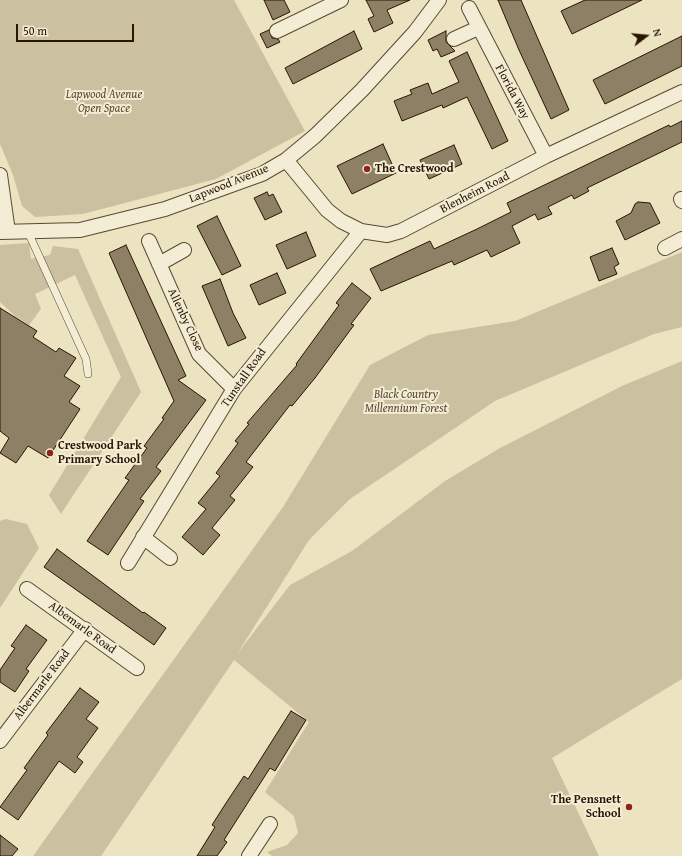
<!DOCTYPE html>
<style>
body{margin:0}
#map{position:relative;width:682px;height:856px;overflow:hidden;background:#ece3c0;font-family:"Gentium Book Plus",serif}
canvas{display:block}
.north{position:absolute;left:626px;top:16px;width:40px;height:40px;-webkit-text-stroke:3px #f3edd6;paint-order:stroke;rotate:74deg;font-size:11px;font-weight:700;line-height:16px;text-align:center;color:#291502}
.north::after{content:'';display:block;margin:auto;width:14px;height:18px;background:#291502;clip-path:polygon(50% 0,100% 100%,50% 72%,0 100%)}
.scale{position:absolute;left:16px;top:24px;width:118px;height:18px;box-sizing:border-box;border:2px solid #291502;border-top:0;padding-left:5px;font-size:12px;line-height:14px;white-space:nowrap;color:#291502;-webkit-text-stroke:3px #f3edd6;paint-order:stroke}
</style>
<div id="map">
<canvas width="682" height="856"></canvas>
<div class="north">N</div>
<div class="scale">50 m</div>
</div>
<script>
const c = document.querySelector('canvas').getContext('2d');
c.lineJoin = 'round';
function fill(path, color) {
  c.fillStyle = color;
  c.fill(path, 'evenodd');
}
function shape(rows) {
  const path = new Path2D();
  for (const r of rows) {
    path.moveTo(r[0], r[1]);
    for (let i = 2; i < r.length; i += 2) path.lineTo(r[i], r[i + 1]);
  }
  return path;
}
function stroke(path, color, width, dash) {
  c.strokeStyle = color;
  c.lineWidth = width;
  c.lineCap = dash ? 'butt' : 'round';
  c.setLineDash(dash || []);
  c.stroke(path);
}
function drawText(font, color, halo, rows, align = 'center') {
  c.font = font + ' "Gentium Book Plus",serif';
  c.lineWidth = 4;
  c.setLineDash([]);
  c.textBaseline = 'middle';
  c.strokeStyle = halo;
  c.fillStyle = color;
  for (const [text, x, y, turn = 0] of rows) {
    c.save();
    c.translate(x, y);
    c.rotate((+turn || 0) * Math.PI / 180);
    c.textAlign = isNaN(turn) ? turn : align;
    if (halo) c.strokeText(text, 0, 0);
    c.fillText(text, 0, 0);
    c.restore();
  }
}
fill(shape([
 [0,0,234,0,305,131,216,179,83,214,35,217,22,206,13,175,0,144],
 [29,243,31,259,50,255,53,246,78,249,141,392,61,514,49,495,121,377,75,275,35,294,41,309,29,325,15,316,0,302,0,245],
 [682,252,682,327,654,334,495,401,350,499,309,540,237,654,290,585,352,551,445,481,500,448,622,386,682,361,682,679,552,758,599,856,272,856,267,852,287,845,298,833,294,816,265,792,309,722,234,660,101,856,33,856,283,507,370,365,428,335,515,321],
 [6,519,27,524,39,548,0,608,0,521]
]), '#cbc0a0');
const building = shape([
 [264,0,284,0,290,12,273,20,264,0],
 [366,0,410,0,387,10,393,23,374,32,368,19,374,16,366,0],
 [498,0,521,0,569,110,551,119,519,50,498,0],
 [585,0,642,0,572,34,561,11,585,0],
 [269,30,272,38,278,39,280,42,267,48,260,34,269,30],
 [354,31,362,49,293,84,285,68,354,31],
 [446,31,446,42,455,51,441,57,437,49,433,51,428,40,446,31],
 [682,36,682,66,605,104,593,80,682,36],
 [467,52,508,141,492,149,467,97,443,108,442,105,402,121,394,101,412,94,410,90,428,83,432,94,459,82,449,61,467,52],
 [682,121,682,142,587,188,589,191,574,199,572,195,548,207,552,214,538,220,535,214,512,226,520,243,491,257,487,250,454,265,452,261,381,291,370,269,430,241,434,249,477,229,511,212,507,203,669,125,670,127,682,121],
 [383,144,396,173,352,194,337,166,383,144],
 [454,145,462,164,429,179,420,160,454,145],
 [267,192,269,196,273,194,282,212,265,220,254,198,267,192],
 [638,202,650,203,660,223,625,240,616,221,631,213,635,204,638,202],
 [217,216,241,266,222,275,197,226,217,216],
 [306,232,316,256,287,269,276,245,306,232],
 [126,245,186,376,178,380,206,400,156,467,161,471,140,499,144,501,108,555,87,541,129,480,125,478,147,448,144,446,164,419,162,418,174,401,109,253,126,245],
 [612,248,619,264,614,267,617,274,599,281,590,257,612,248],
 [277,273,286,293,259,305,250,285,277,273],
 [220,279,233,313,246,338,228,346,202,286,220,279],
 [352,283,371,298,351,324,354,325,315,378,292,406,290,405,246,462,253,467,230,496,235,500,212,528,220,535,203,555,182,537,206,509,198,503,220,476,216,473,238,443,235,441,249,424,247,423,297,365,296,364,339,305,336,303,352,283],
 [0,308,37,331,33,337,56,352,59,348,76,358,64,376,80,386,69,402,80,409,48,458,28,446,16,463,0,453,9,438,0,431,0,308],
 [57,549,143,613,144,612,166,628,154,645,44,567,57,549],
 [26,625,47,640,26,669,29,671,15,692,0,682,0,670,15,648,11,646,26,625],
 [80,688,99,702,86,719,98,728,77,757,83,762,75,773,59,761,18,820,0,807,27,770,24,768,48,735,46,733,80,688],
 [291,711,306,720,275,771,270,768,224,840,227,842,217,856,197,856,215,827,212,825,226,803,244,776,248,779,291,711],
 [0,835,18,849,12,856,0,856,0,835]
]);
fill(building, '#8e8065');
stroke(building, '#291502', 1);
const service = shape([
 [28,232,86,359,88,374]
]);
const minor = shape([
 [469,8,546,156],
 [277,31,341,0],
 [454,39,478,28],
 [286,160,327,210,341,221,361,231,387,235,401,231,546,156,682,92],
 [0,175,8,232],
 [681,199,682,201],
 [0,232,80,230,165,209,262,174,286,160,315,136,362,90,415,32,439,0],
 [149,241,199,354,234,389],
 [665,248,682,239],
 [159,264,184,250],
 [143,537,170,558],
 [128,563,234,389,361,231],
 [27,589,137,668],
 [0,741,85,629],
 [249,856,270,824]
]);
stroke(service, '#5a4832', 8);
stroke(minor, '#5a4832', 16);
stroke(service, '#f3edd6', 7);
stroke(minor, '#f3edd6', 14);
for (const [x, y, r, color] of [
 [367,169,4,"#8f2418"],
 [50,453,4,"#8f2418"],
 [629,807,4,"#8f2418"]
]) {
  const dot = new Path2D();
  dot.arc(x, y, r, 0, 2 * Math.PI);
  c.fillStyle = color;
  c.fill(dot);
  stroke(dot, '#f3edd6', 1.5);
}
drawText('12px', '#291502', '#f3edd6', [
 ["Florida Way",512,92,62],
 ["Lapwood Avenue",229,184,-22],
 ["Blenheim Road",475,193,-27],
 ["Allenby Close",185,320,65],
 ["Tunstall Road",244,378,-55],
 ["Albemarle Road",82,628,36],
 ["Albermarle Road",42,685,-53]
]);
drawText('italic 12px', '#5a4831', '#f3edd6', [
 ["Lapwood Avenue",104,95],
 ["Open Space",104,109],
 ["Black Country",406,395],
 ["Millennium Forest",406,409]
]);
drawText('bold 12px', '#291502', '#f3edd6', [
 ["The Crestwood",375,169],
 ["Crestwood Park",58,446],
 ["Primary School",58,460],
 ["The Pensnett",621,800,"right"],
 ["School",621,814,"right"]
], 'left');
</script>
